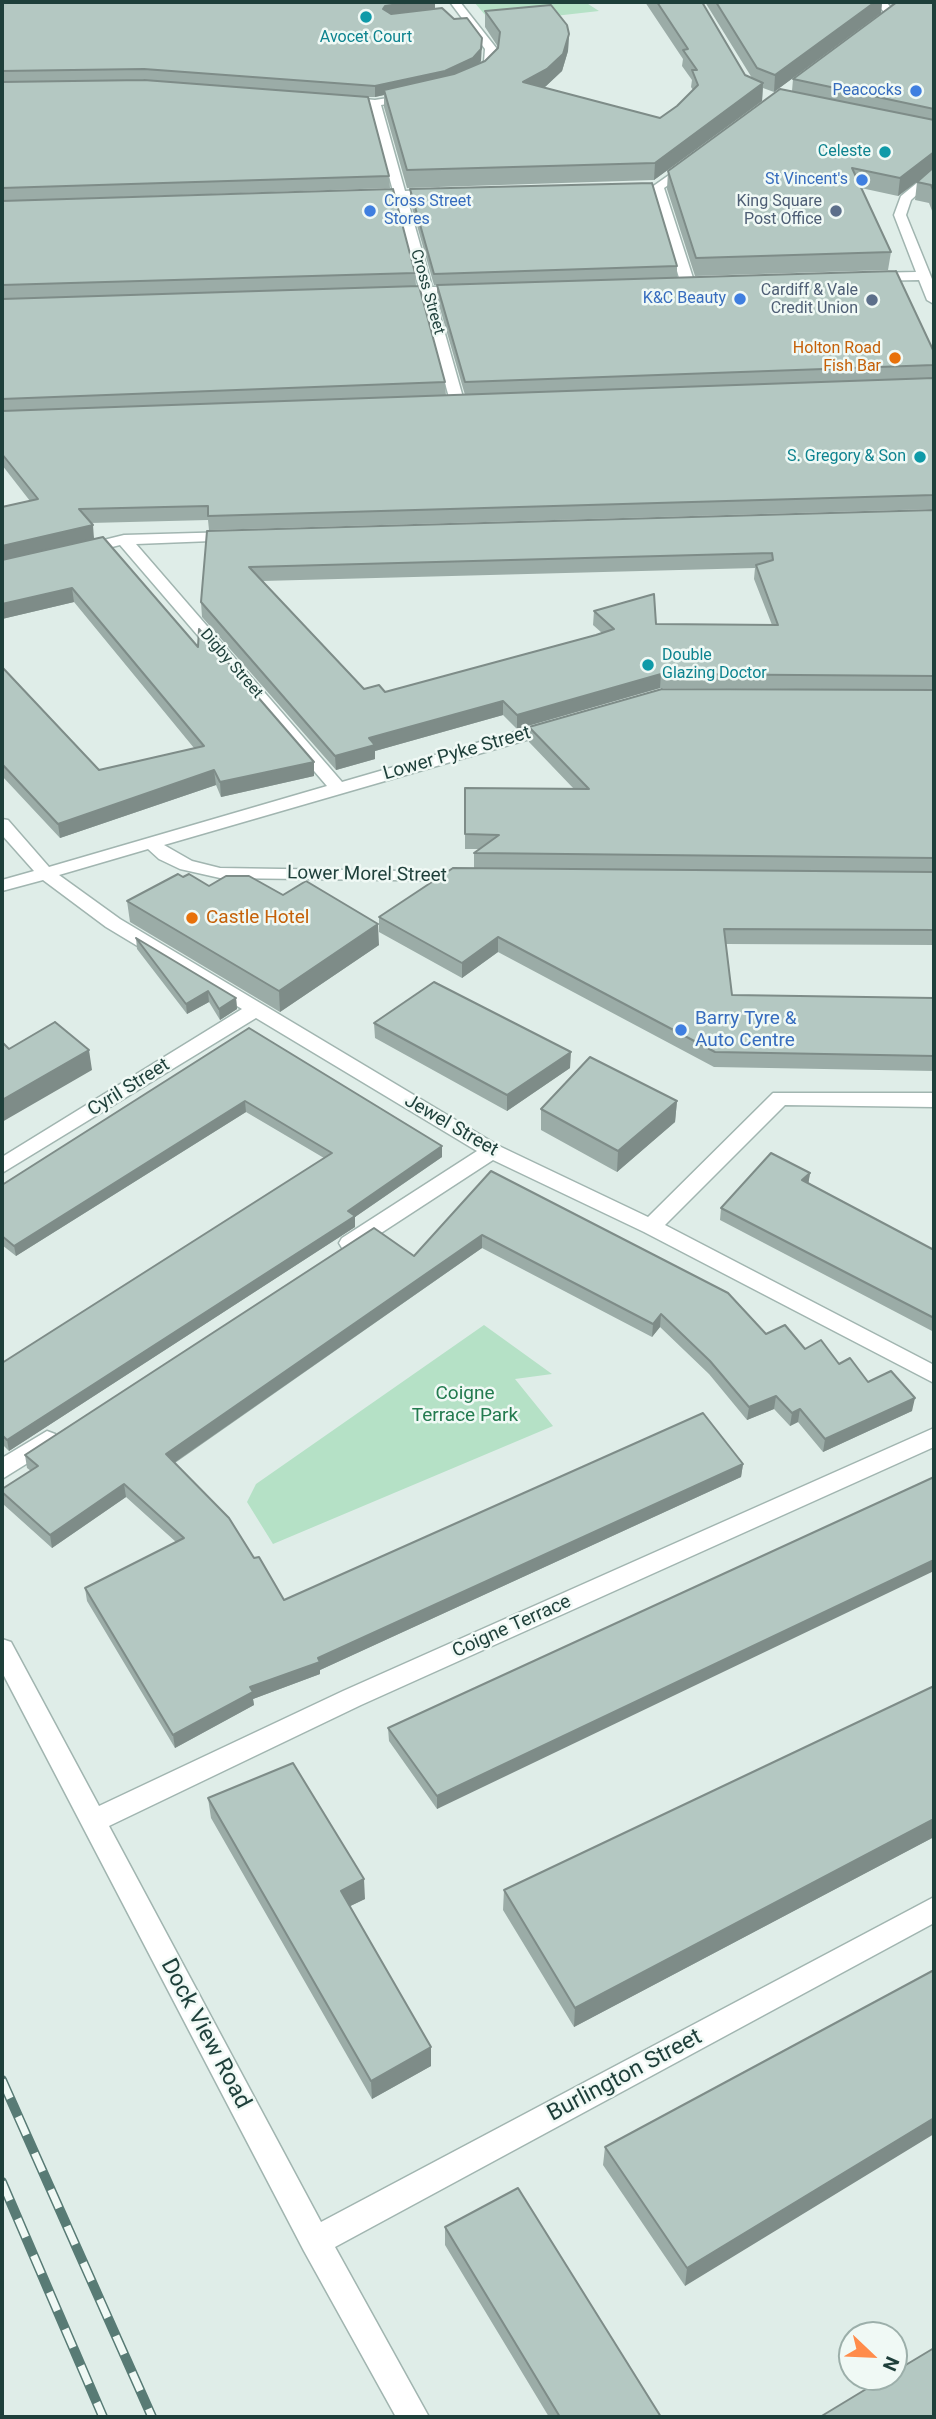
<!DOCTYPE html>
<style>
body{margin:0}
#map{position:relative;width:936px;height:2419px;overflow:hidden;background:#dfede8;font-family:Roboto,sans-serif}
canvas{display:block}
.frame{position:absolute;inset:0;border:4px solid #1e3f3a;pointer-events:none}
.north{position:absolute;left:838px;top:2321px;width:70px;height:70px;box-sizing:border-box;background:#f0f9f5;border:2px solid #9cafaa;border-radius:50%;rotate:113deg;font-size:19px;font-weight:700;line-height:28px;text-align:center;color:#1e3f3a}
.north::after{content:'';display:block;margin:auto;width:24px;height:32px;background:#ff8c4b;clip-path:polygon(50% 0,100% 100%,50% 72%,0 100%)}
</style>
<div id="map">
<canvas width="936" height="2419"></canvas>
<div class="frame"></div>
<div class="north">N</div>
</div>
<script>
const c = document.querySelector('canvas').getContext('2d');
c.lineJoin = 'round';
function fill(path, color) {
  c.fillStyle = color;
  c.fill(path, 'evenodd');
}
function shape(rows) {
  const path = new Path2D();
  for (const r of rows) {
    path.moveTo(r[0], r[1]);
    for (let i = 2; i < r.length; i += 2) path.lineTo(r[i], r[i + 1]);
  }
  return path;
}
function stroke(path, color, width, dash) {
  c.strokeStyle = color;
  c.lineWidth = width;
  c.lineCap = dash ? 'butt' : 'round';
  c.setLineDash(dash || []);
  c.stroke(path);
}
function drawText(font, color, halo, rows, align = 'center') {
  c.font = font + ' Roboto,sans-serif';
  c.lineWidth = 5;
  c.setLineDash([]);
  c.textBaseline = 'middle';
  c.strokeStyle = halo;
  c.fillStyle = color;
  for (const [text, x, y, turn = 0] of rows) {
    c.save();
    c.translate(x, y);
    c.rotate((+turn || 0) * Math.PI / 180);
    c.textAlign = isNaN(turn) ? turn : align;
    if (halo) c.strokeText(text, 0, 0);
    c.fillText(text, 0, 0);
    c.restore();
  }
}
fill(shape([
 [474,2,585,2,599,11,492,23],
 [484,1325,552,1374,515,1379,553,1426,273,1544,247,1502,256,1484]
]), '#b5e1c6');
const minor = shape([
 [450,2,460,2,497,49,496,63,480,78,470,76,484,62,485,49,450,2],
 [875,2,886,2,896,13,874,29,869,26,885,13,875,2],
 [413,94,417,95,417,99,381,105,405,191,439,189,445,193,439,197,407,198,432,287,465,286,472,290,465,294,434,295,464,401,457,405,450,401,421,296,392,297,385,293,392,289,419,288,395,198,366,200,360,196,366,192,393,191,370,106,334,100,340,97,375,100,413,94],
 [689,161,693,162,693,168,664,188,694,281,687,285,680,281,652,187,689,161],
 [934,169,934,179,911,200,906,215,934,284,934,304,927,300,919,280,871,281,865,277,871,273,916,272,894,215,901,196,934,169],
 [232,532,237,534,237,540,136,544,342,782,549,722,561,722,563,726,561,730,164,845,192,861,220,868,467,872,476,877,473,881,220,878,180,869,159,859,148,849,59,875,120,919,499,1146,648,1217,773,1093,934,1093,934,1107,785,1105,665,1225,934,1365,934,1383,644,1232,493,1160,358,1248,342,1248,339,1243,342,1238,477,1151,256,1018,2,1173,2,1157,242,1009,106,927,43,880,2,891,2,880,34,871,2,835,2,819,8,820,49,867,327,786,120,545,80,555,72,550,75,547,124,535,232,532],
 [934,1428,934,1447,361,1705,109,1826,321,2222,934,1897,934,1923,335,2247,429,2417,396,2417,304,2251,2,1672,2,1639,11,1642,99,1806,343,1691,934,1428],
 [47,1431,55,1434,58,1440,55,1446,2,1479,2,1458,47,1431]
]);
stroke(minor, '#a1b5b0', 3);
fill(minor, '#fff');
const rail = shape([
 [2,2080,152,2417],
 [2,2182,103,2417]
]);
stroke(rail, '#587b75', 10);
stroke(rail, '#f0f9f5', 7, [20]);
fill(shape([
 [2,2,435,2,435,9,454,19,482,38,481,61,479,63,485,61,498,47,485,27,485,11,569,34,568,51,562,71,544,88,660,118,677,106,693,90,691,87,692,80,682,66,683,59,645,2,702,2,745,75,752,78,705,2,882,2,881,13,774,92,763,88,762,101,654,180,407,188,384,107,384,95,375,97,368,97,389,176,390,188,2,201],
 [888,2,934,2,934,216,929,203,915,200,917,182,919,180,898,196,861,188,891,252,888,270,695,276,667,189,668,171,792,91,793,79,892,5],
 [410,189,677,266,677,277,934,352,934,509,209,530,208,520,90,523,94,539,198,647,314,762,314,776,221,797,216,785,60,838,2,776,2,667,99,770,194,748,74,602,2,619,2,507,30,501,2,465,2,201,415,273,416,285,445,382,446,396,465,395,437,298,437,285,434,285,410,201],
 [934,510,934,690,660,688,517,729,503,715,375,751,375,759,336,770,202,617,201,602,207,531],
 [755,568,754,579,772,625,656,624,594,611,593,625,602,633,385,692,364,689,262,581],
 [934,690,934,945,726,944,732,995,934,998,934,1071,714,1067,498,952,462,978,379,932,379,917,474,868,474,853,479,849,465,849,465,788,574,789,529,742,529,727],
 [183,877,209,886,379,945,280,1012,130,922,127,901],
 [136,938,236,998,237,1009,220,1020,209,1002,187,1014,137,949],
 [374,1023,570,1068,507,1111,375,1038],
 [249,1028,442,1157,355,1217,355,1227,9,1451,2,1444,2,1363,324,1158,246,1112,16,1256,2,1245,2,1185],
 [677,1101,675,1122,617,1172,541,1130,541,1109],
 [491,1171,766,1334,805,1349,839,1364,912,1411,823,1452,798,1422,790,1426,774,1409,747,1420,709,1374,660,1327,652,1337,482,1248,175,1463,254,1558,284,1600,743,1464,741,1477,320,1670,320,1674,253,1699,254,1705,175,1748,87,1601,85,1588,176,1542,126,1497,52,1548,3,1504,2,1489,31,1471,27,1468,25,1455,414,1256],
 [810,1173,808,1184,934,1250,934,1332,720,1220,721,1208],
 [934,1477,437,1809,389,1741,388,1728],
 [934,1686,934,1837,574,2027,503,1910,504,1890],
 [208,1798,365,1899,350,1906,431,2066,372,2099,211,1818],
 [934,1970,685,2286,603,2165,605,2147],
 [445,2227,661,2417,549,2417,445,2245]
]), '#9baca7');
fill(shape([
 [413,2,435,2,435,10,386,17,383,9,385,6],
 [875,2,882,2,881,13,774,92,775,75],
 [569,34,568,51,562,71,546,86,523,100,523,82],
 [482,38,481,61,473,70,384,90,384,95,375,97,375,86],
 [763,83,762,101,654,180,655,163],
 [934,152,934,169,898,196,900,178],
 [93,525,94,539,2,560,2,546],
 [72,588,74,602,2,619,2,604],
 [661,674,660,688,517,729,517,715],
 [503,701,503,715,375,751,375,759,336,770,335,756,369,738],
 [314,762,314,776,221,797,220,782],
 [214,770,216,785,60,838,58,824],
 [378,924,379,945,280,1012,279,991],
 [498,937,498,952,462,978,462,963],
 [208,991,209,1002,187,1014,186,1004],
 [236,998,237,1009,220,1020,219,1009],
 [89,1050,92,1070,2,1122,2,1100],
 [571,1052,570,1068,507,1111,507,1095],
 [245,1101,246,1112,16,1256,14,1246],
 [677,1101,675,1122,617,1172,618,1151],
 [442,1146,442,1157,355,1217,355,1227,9,1451,7,1440,348,1211],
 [810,1173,808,1186,802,1180],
 [482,1235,482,1248,168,1467,166,1454],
 [661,1314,660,1327,652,1337,653,1324],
 [776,1396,774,1409,747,1420,749,1407],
 [915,1398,912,1411,823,1452,825,1439],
 [800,1409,798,1422,790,1426,792,1413],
 [743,1464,741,1477,320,1670,320,1674,253,1699,254,1705,175,1748,173,1735,250,1687,318,1658],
 [124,1484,126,1497,52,1548,50,1535],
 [934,1560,934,1571,437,1809,437,1796],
 [934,1819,934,1837,574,2027,575,2008],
 [364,1879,365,1899,342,1910,341,1891],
 [431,2047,431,2066,372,2099,371,2081],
 [934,2118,934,2134,685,2286,687,2268]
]), '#7e8c88');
const building = shape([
 [2,2,413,2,385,6,383,9,391,14,442,8,454,19,467,18,482,38,481,49,473,58,445,71,375,86,144,69,2,71,2,2],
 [657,2,702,2,745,75,763,83,655,163,407,170,384,90,454,74,485,61,498,48,500,32,485,11,551,5,567,25,569,34,563,54,547,69,523,82,660,118,677,106,698,85,692,70,697,70,683,50,688,49,657,2],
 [716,2,875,2,775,75,757,68,716,2],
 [897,2,934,2,934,109,793,79,897,2],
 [144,80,368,97,389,176,2,188,2,82,144,80],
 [780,89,934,120,934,152,900,178,852,168,891,252,696,258,668,171,780,89],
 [934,167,934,192,931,185,917,182,934,167],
 [652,183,677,266,434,274,410,189,652,183],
 [393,189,415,273,2,285,2,201,393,189],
 [896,271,934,352,934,365,465,382,437,285,896,271],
 [419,286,445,382,2,399,2,299,419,286],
 [934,378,934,495,208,516,208,506,79,509,93,525,2,546,2,507,38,499,2,454,2,411,934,378],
 [934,510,934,676,661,674,517,715,503,701,369,738,375,745,335,756,201,602,207,531,934,510],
 [772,553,773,560,756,565,778,625,656,624,654,594,594,611,614,629,596,635,385,692,379,685,364,689,249,567,772,553],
 [103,537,198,647,199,629,314,762,220,782,214,770,58,824,2,764,2,667,99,770,204,746,72,588,2,604,2,560,103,537],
 [662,689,934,690,934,858,474,853,499,835,465,834,465,788,589,789,529,727,662,689],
 [453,868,934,872,934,930,724,929,732,995,934,998,934,1056,715,1052,498,937,462,963,379,917,453,868],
 [178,874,183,877,189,874,209,886,226,876,249,876,283,895,306,881,378,924,279,991,127,901,178,874],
 [136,938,236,998,219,1009,208,991,186,1004,136,938],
 [434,982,571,1052,507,1095,374,1023,434,982],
 [55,1022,89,1050,2,1100,2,1042,9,1049,55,1022],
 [249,1028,442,1146,348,1211,355,1216,7,1440,2,1435,2,1363,332,1153,245,1101,14,1246,2,1236,2,1185,249,1028],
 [590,1057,677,1101,618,1151,541,1109,590,1057],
 [771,1153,810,1173,802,1180,934,1250,934,1318,721,1208,771,1153],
 [491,1171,728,1293,766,1334,785,1325,805,1349,821,1340,839,1364,850,1358,868,1382,891,1371,915,1398,825,1439,800,1409,792,1413,776,1396,749,1407,710,1361,661,1314,653,1324,482,1235,166,1454,229,1518,254,1558,259,1557,284,1600,703,1413,743,1464,318,1658,320,1662,250,1687,253,1692,173,1735,85,1588,184,1538,124,1484,50,1535,2,1492,2,1489,38,1466,25,1455,374,1228,414,1256,491,1171],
 [934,1477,934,1560,437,1796,388,1728,934,1477],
 [934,1686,934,1819,575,2008,504,1890,934,1686],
 [293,1763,364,1879,341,1891,431,2047,371,2081,208,1798,293,1763],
 [934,1970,934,2118,687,2268,605,2147,934,1970],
 [518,2188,661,2417,560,2417,445,2227,518,2188],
 [934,2348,934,2417,820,2417,886,2377,894,2377,894,2372,934,2348]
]);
fill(building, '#b4c8c2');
stroke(building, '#7e8c88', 2);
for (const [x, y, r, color] of [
 [366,17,7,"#0f9aa8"],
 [916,91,7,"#3f7fe0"],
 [885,152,7,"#0f9aa8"],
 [862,180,7,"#3f7fe0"],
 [370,211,7,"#3f7fe0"],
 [836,211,7,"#5c6f8a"],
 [740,299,7,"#3f7fe0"],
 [872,300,7,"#5c6f8a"],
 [895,358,7,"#e8710a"],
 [920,457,7,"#0f9aa8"],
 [648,665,7,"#0f9aa8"],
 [192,918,7,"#e8710a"],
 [681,1030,7,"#3f7fe0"]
]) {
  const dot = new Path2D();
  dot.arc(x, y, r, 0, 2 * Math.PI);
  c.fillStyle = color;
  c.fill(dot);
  stroke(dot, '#f0f9f5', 2.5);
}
drawText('16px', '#0d838f', '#f0f9f5', [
 ["Avocet Court",366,38,"center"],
 ["Celeste",871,152],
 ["S. Gregory & Son",906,457],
 ["Double",662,656,"left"],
 ["Glazing Doctor",662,674,"left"]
], 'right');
drawText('16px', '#366cbe', '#f0f9f5', [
 ["Peacocks",902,91],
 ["St Vincent's",848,180],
 ["Cross Street",384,202,"left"],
 ["Stores",384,220,"left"],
 ["K&C Beauty",726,299]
], 'right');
drawText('16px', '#4e5e75', '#f0f9f5', [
 ["King Square",822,202],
 ["Post Office",822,220],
 ["Cardiff & Vale",858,291],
 ["Credit Union",858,309]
], 'right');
drawText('16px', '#1e3f3a', '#f0f9f5', [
 ["Cross Street",427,292,74],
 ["Digby Street",231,664,49]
]);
drawText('16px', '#c56008', '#f0f9f5', [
 ["Holton Road",881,349],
 ["Fish Bar",881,367]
], 'right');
drawText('19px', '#1e3f3a', '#f0f9f5', [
 ["Lower Pyke Street",457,754,-16],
 ["Lower Morel Street",367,875,1],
 ["Cyril Street",129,1088,-32],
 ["Jewel Street",451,1126,30],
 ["Coigne Terrace",512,1627,-24]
]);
drawText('19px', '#c56008', '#f0f9f5', [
 ["Castle Hotel",206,918]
], 'left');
drawText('19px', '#366cbe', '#f0f9f5', [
 ["Barry Tyre &",695,1019],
 ["Auto Centre",695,1041]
], 'left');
drawText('19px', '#237b4f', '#f0f9f5', [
 ["Coigne",465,1394],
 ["Terrace Park",465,1416]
]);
drawText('23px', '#1e3f3a', '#f0f9f5', [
 ["Dock View Road",205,2034,62],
 ["Burlington Street",625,2076,-28]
]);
</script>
